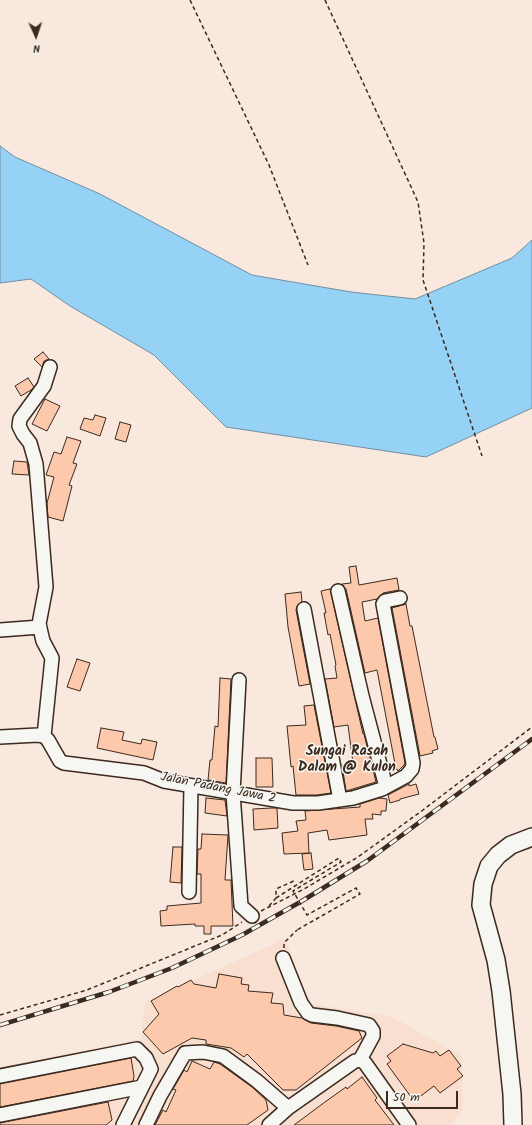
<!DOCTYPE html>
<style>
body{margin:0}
#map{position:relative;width:532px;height:1125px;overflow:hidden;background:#f8e8dd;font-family:Kalam,sans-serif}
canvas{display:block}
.north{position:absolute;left:16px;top:16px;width:40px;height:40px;-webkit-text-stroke:3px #f6f6f2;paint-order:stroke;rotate:177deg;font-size:11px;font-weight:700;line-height:16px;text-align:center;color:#3b2a1e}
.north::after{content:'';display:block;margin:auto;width:14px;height:18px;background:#3b2a1e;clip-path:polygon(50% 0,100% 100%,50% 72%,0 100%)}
.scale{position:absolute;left:386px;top:1091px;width:72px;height:18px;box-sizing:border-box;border:2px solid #3b2a1e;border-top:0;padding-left:5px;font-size:12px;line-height:14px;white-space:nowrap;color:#3b2a1e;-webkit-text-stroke:3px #f6f6f2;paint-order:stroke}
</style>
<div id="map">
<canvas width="532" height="1125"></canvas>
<div class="north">N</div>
<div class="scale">50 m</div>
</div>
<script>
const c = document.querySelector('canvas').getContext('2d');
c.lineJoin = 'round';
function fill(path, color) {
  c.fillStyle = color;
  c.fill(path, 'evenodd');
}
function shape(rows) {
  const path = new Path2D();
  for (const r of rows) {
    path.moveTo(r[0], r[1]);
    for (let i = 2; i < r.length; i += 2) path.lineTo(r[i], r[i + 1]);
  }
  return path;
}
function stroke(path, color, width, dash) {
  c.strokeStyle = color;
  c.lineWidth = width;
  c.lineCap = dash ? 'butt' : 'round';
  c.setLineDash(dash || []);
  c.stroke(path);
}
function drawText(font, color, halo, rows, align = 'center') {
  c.font = font + ' Kalam,sans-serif';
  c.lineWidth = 3;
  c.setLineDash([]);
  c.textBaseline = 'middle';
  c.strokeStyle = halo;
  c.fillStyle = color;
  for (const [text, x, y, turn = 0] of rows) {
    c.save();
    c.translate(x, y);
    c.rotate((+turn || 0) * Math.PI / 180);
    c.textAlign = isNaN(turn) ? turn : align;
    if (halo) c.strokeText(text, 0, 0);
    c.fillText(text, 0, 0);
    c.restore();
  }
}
fill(shape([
 [285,939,311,1004,392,1017,462,1056,463,1111,451,1125,0,1125,0,1067,141,1039,145,1002]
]), '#f9dfcf');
const water = shape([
 [0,146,15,157,100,194,252,275,351,292,415,299,512,258,532,240,532,408,426,457,226,427,154,355,70,306,31,279,0,283,0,146]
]);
fill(water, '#96d2f6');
stroke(water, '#728fa0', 1);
const building = shape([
 [43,352,49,359,44,361,42,367,34,359,43,352],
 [28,378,34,387,31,390,21,396,15,386,28,378],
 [45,399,60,406,47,431,32,424,45,399],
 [95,415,106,418,100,436,80,429,84,418,93,420,95,415],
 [120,422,131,425,126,442,115,439,120,422],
 [67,437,81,441,73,463,77,464,69,485,72,486,63,521,48,517,47,503,54,477,46,475,54,452,61,454,67,437],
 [14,461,27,462,29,475,12,474,14,461],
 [356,566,359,585,397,578,399,590,383,593,377,599,362,602,365,621,378,618,405,763,404,765,398,771,397,769,396,769,377,670,365,673,346,589,342,584,351,583,349,567,356,566],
 [330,589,363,734,364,734,376,782,346,791,342,765,353,763,348,725,334,727,325,679,337,678,335,666,336,665,330,634,328,635,324,613,326,613,321,591,330,589],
 [301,592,302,601,297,606,296,610,310,684,299,686,288,627,285,594,301,592],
 [406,604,410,626,412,626,434,737,435,737,438,749,432,751,433,753,420,756,392,608,406,604],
 [77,659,90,663,80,691,67,687,77,659],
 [220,678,231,679,226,783,208,780,210,760,212,760,215,726,218,727,220,678],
 [314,705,331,793,317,795,296,795,293,766,291,767,287,726,306,725,304,706,314,705],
 [101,728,124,732,122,740,141,744,142,739,157,742,153,760,97,748,101,728],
 [256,758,272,758,273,787,256,787,256,758],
 [409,784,409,786,416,784,419,794,400,799,400,800,390,803,388,795,409,784],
 [206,798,225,800,227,816,205,813,206,798],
 [379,798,387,799,386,811,381,811,381,815,372,814,373,819,365,819,367,835,329,840,327,830,308,833,309,853,284,854,282,833,298,831,296,821,306,820,305,811,360,807,360,804,379,798],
 [272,808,277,808,278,828,254,830,253,809,272,808],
 [202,834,228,835,225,880,231,880,233,926,211,926,211,934,204,934,204,926,195,926,195,924,161,926,160,911,167,910,167,906,201,903,201,874,197,874,198,849,201,849,202,834],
 [173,847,182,847,181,883,170,882,173,847],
 [311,853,313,869,304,870,302,854,311,853],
 [219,974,242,978,241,984,249,985,248,991,273,993,271,1003,283,1004,284,1015,302,1018,311,1023,336,1026,359,1031,362,1038,296,1090,283,1090,247,1054,244,1057,231,1048,206,1044,206,1040,192,1038,163,1054,143,1032,159,1014,151,1001,177,986,178,987,191,980,194,984,216,988,219,974],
 [403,1044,433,1053,436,1051,440,1056,449,1050,461,1066,457,1069,463,1076,440,1093,434,1086,414,1101,387,1064,391,1061,387,1056,403,1044],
 [131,1058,134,1076,133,1081,0,1107,0,1084,131,1058],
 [192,1061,210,1069,214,1062,220,1064,252,1087,266,1100,268,1110,247,1125,155,1125,163,1110,166,1112,176,1090,173,1089,184,1070,187,1072,192,1061],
 [362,1077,377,1098,375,1100,394,1125,294,1125,325,1102,346,1087,347,1089,362,1077],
 [108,1102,112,1120,106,1125,0,1125,0,1123,108,1102]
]);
fill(building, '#fcc9ad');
stroke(building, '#3b2a1e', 1);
const minor = shape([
 [338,591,362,696,386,787],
 [304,609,340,800],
 [0,630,40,627],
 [239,680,233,793,241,906,252,916],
 [44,736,52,658,43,641,39,624,46,587,36,464,30,443,23,434,19,426,20,419,44,386,50,367],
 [0,737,38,735,44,736,48,740,60,761,64,763,144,773,164,781,293,803,318,803,353,798,382,789,406,776,412,769,413,763,383,604,385,601,400,598],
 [189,892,191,786],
 [283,958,301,1003,308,1013,312,1015,337,1018,369,1025,373,1031,373,1036,360,1060],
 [0,1076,137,1049,146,1058,151,1069,123,1125],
 [0,1115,142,1087],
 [146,1125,160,1096,185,1053,203,1052,223,1056,257,1081,288,1108],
 [269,1125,288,1108,355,1061,360,1060,365,1063,409,1125]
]);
const major = shape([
 [513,1125,512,1094,501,991,496,960,481,905,483,884,489,866,498,855,511,845,532,837]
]);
stroke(minor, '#3b2a1e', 16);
stroke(major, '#3b2a1e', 20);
stroke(shape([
 [190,0,269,165,308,265],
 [325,0,418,202,424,243,423,280,482,456],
 [269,906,276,898,276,889,296,880],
 [261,911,304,889,358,857,423,810,532,727],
 [284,948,284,943,297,930],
 [0,1015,87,990,222,935,242,922]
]), '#3b2a1e', 1.5, [4, 3]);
stroke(minor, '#f6f6f2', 13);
stroke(major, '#f6f6f2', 17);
const rail = shape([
 [0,1025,109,992,172,968,242,935,302,901,367,861,532,739]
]);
stroke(rail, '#3b2a1e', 4.5);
stroke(rail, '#f6f6f2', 3, [9]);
stroke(shape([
 [276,898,339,858,341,862,293,891,307,915,356,888,360,894,297,930]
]), '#3b2a1e', 1.5, [4, 3]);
drawText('13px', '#3b2a1e', '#f6f6f2', [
 ["Jalan Padang Jawa 2",218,789,11]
]);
drawText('bold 14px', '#3b2a1e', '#f6f6f2', [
 ["Sungai Rasah",347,753],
 ["Dalam @ Kulon",347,769]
]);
</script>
